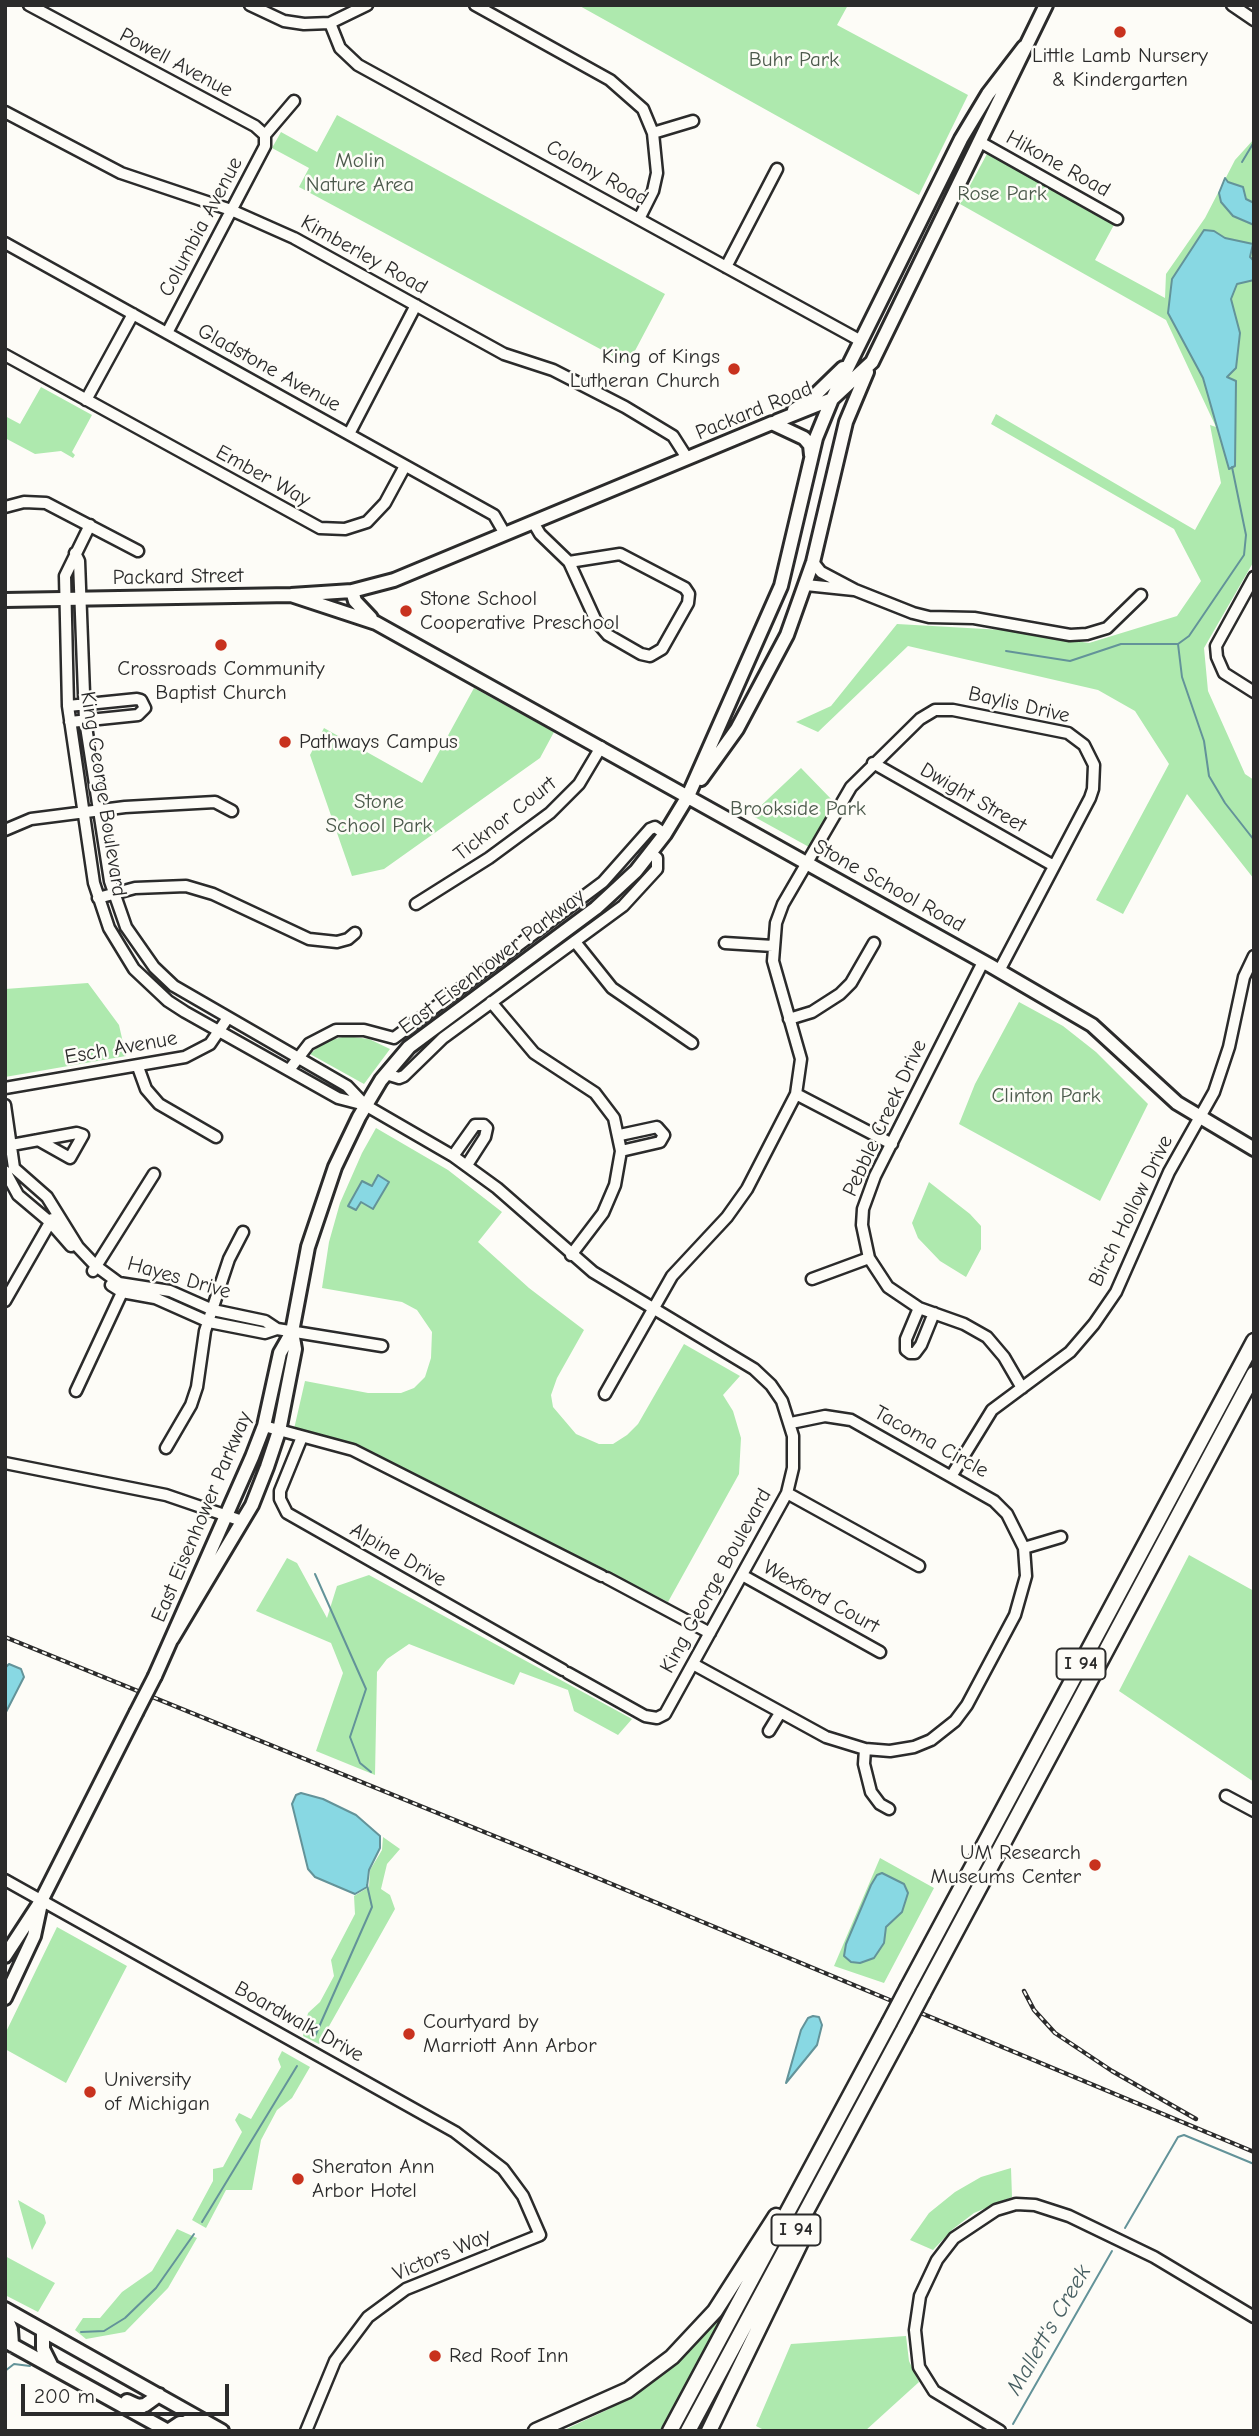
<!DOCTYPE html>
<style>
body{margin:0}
#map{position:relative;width:1259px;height:2436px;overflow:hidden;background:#fdfcf7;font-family:"Comic Neue",sans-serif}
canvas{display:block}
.frame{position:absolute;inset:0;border:7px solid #2b2b2b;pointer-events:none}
.scale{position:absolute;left:21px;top:2384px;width:208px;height:32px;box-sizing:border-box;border:4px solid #2b2b2b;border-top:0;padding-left:9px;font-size:21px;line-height:24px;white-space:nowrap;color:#2b2b2b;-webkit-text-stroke:5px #fdfcf7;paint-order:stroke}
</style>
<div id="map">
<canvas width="1259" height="2436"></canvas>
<div class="frame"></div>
<div class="scale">200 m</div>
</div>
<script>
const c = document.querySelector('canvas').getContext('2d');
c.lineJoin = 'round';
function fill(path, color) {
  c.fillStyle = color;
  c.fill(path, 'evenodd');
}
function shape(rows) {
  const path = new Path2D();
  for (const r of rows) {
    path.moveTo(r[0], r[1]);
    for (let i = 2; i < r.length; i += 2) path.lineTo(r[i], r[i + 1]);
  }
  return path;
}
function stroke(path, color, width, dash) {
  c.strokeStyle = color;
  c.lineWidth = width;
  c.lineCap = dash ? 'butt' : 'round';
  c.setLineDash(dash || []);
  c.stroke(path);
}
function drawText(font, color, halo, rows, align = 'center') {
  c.font = font + ' "Comic Neue",sans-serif';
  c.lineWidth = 5;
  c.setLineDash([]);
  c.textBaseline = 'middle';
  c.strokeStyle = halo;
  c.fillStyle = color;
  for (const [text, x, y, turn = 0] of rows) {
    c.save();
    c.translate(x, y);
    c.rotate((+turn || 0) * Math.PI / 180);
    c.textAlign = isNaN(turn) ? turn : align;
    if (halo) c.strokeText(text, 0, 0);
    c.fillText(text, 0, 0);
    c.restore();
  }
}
fill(shape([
 [578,5,848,5,837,25,968,95,919,195],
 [337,115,665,294,628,364,299,187,309,168,272,148,281,132,317,152],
 [1254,139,1254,561,1204,648,1208,691,1245,774,1254,780,1254,879,1187,794,1123,914,1096,900,1169,764,1135,711,1098,690,908,646,818,732,796,722,831,706,897,624,1003,630,1089,643,1177,616,1201,581,1174,529,991,424,996,414,1195,530,1221,483,1210,425,1216,427,1166,320,960,204,988,152,1115,223,1095,260,1165,298,1166,274,1205,218,1235,160],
 [41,387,92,415,72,452,75,455,73,458,61,451,35,454,5,438,5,416,20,424],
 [474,688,554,732,540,758,384,869,352,876,310,755,324,728,422,783],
 [801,768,834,802,809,847,751,815],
 [88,983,119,1025,126,1056,5,1077,5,989],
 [1019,1002,1063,1026,1096,1052,1148,1104,1100,1201,959,1124,975,1084],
 [346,1036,369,1039,390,1049,364,1084,310,1054,324,1042],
 [376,1128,448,1170,502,1212,478,1242,529,1288,584,1330,557,1378,551,1395,553,1407,576,1434,599,1444,613,1444,627,1435,638,1424,684,1344,740,1376,723,1395,733,1411,741,1438,739,1474,668,1602,355,1444,294,1429,305,1381,368,1393,401,1393,414,1388,425,1377,431,1358,432,1332,417,1310,402,1302,322,1288,329,1242,340,1203,362,1153],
 [929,1182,970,1214,981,1226,981,1249,966,1277,940,1261,918,1238,912,1223],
 [1189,1555,1254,1591,1254,1782,1119,1691],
 [287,1558,297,1563,327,1618,337,1586,369,1575,632,1719,618,1735,574,1711,568,1690,520,1672,514,1685,409,1644,387,1659,377,1672,375,1775,316,1751,343,1673,331,1643,256,1611],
 [383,1837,400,1849,387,1864,381,1889,390,1895,395,1909,319,2044,303,2036,308,2013,320,2002,334,1976,331,1960,355,1914,354,1896,369,1887,370,1870,382,1850],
 [880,1858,934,1888,884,1983,834,1966],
 [57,1927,127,1966,66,2083,5,2049,5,2034],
 [282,2051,310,2067,292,2098,277,2110,261,2140,252,2190,226,2190,206,2228,192,2220,213,2181,213,2169,223,2167,242,2132,235,2120,239,2113,251,2119,281,2067,278,2059],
 [1011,2168,1012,2197,974,2213,953,2229,933,2250,910,2240,929,2213,955,2192,981,2177],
 [18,2200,44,2215,46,2223,32,2250],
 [177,2229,197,2238,168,2288,125,2332,86,2339,75,2330,83,2318,100,2318,122,2292,152,2271],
 [5,2256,55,2283,38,2312,5,2295],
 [752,2263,661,2431,562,2431,609,2409,658,2378,678,2360],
 [906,2336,909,2361,919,2382,865,2431,766,2431,756,2426,791,2344]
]), '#aee9ae');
const water = shape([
 [1225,178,1228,182,1243,187,1246,199,1254,203,1254,225,1233,216,1221,202,1219,193,1225,178],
 [1204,230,1214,231,1225,238,1253,244,1250,257,1254,261,1254,280,1237,284,1231,299,1240,333,1236,368,1227,377,1236,381,1235,466,1229,469,1203,378,1168,313,1172,279,1204,230],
 [378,1175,389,1182,373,1209,361,1202,356,1210,348,1206,362,1181,372,1186,378,1175],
 [9,1664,21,1669,24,1677,5,1714,5,1668,9,1664],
 [301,1793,323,1799,356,1815,380,1836,380,1848,369,1870,367,1887,355,1894,315,1877,308,1869,292,1804,296,1795,301,1793],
 [882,1873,904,1884,908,1893,902,1912,886,1927,884,1943,874,1958,860,1963,851,1962,844,1956,846,1944,871,1885,877,1875,882,1873],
 [813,2016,819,2017,822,2025,817,2045,786,2083,801,2030,808,2018,813,2016]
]);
fill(water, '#88d8e3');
stroke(water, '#639399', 2);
stroke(shape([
 [1242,162,1254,142],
 [1178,644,1182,677,1204,741,1209,776,1225,803,1254,840],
 [1006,651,1070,661,1121,644,1178,644,1189,636,1244,555,1246,535,1232,467],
 [315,1574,366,1689,350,1737,360,1763,371,1772],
 [315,2036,372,1907,367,1885],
 [202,2222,297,2066],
 [1125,2228,1178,2137,1184,2135,1254,2164],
 [81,2332,104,2331,125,2318,156,2288,194,2234],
 [5,2371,14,2364,30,2366],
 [1013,2424,1112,2251]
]), '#639399', 2);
const minor = shape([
 [29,5,255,126,265,135,265,146,167,333],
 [250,5,284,21,304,24,330,23,367,5],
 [475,5,610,80,643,109,653,133,657,173,653,191,639,219],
 [1232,5,1254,20],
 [330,23,340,48,358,65,861,341],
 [5,112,121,173,231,210,294,238,504,354,553,370,625,407,673,436,687,458],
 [653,133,693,121],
 [265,135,294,101],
 [980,142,1117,219],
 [5,243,494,515,505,534],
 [726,267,777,169],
 [5,355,320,528,345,529,367,522,385,503,405,466],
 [86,400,133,314],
 [349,434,416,305],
 [5,507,24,502,46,503,138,551],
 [533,522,540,534,569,562,596,621,608,635,641,654,650,656,662,649,688,603,689,594,685,588,620,554,569,562],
 [90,525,65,576,68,706,94,883,109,928,134,969,168,1001,185,1012,338,1098,365,1105,453,1156,497,1188,593,1272,754,1369,771,1385,782,1401,793,1436,793,1468,787,1493,665,1714,657,1718,645,1716,568,1673],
 [75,553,79,561,85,720,110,881,126,927,154,967,174,986,347,1086,365,1105],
 [813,562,821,572,855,590,913,613,929,617,974,618,1070,635,1087,634,1107,628,1141,595],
 [1254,577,1216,646,1217,657,1224,673,1254,692],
 [806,585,854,590],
 [68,706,137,699,141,700,145,708,138,715,70,722],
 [873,763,1054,866],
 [5,830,31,819,125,807,215,802,232,811],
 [98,898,135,888,186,886,213,894,309,939,337,942,348,939,355,933],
 [416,904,489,858,550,813,579,784,601,747],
 [576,943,612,988,692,1043],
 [725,943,773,946],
 [983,962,875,1176,863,1209,862,1225,869,1258,888,1287,919,1308,964,1324,987,1337,1004,1357,1022,1388],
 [491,1002,534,1053,595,1093,614,1118,621,1151,615,1185,603,1213,571,1255],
 [789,1019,812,1012,840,994,851,983,874,943],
 [138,1067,146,1089,159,1104,216,1137],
 [289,1070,309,1044,336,1030,364,1030,394,1038,603,882,650,829,655,827,665,834],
 [386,1074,399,1078,404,1076,443,1038,623,906,657,869,657,858,651,853],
 [5,1088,185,1057,210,1044,227,1019],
 [796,1094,892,1144],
 [5,1105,14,1168,47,1197,78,1247,96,1266,119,1283,170,1291,213,1310,265,1321,277,1329,382,1346],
 [620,1135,657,1127,664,1135,660,1142,621,1151],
 [6,1146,77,1133,83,1135,70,1158,38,1140],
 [453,1156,475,1125,484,1125,487,1128,485,1137,467,1165],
 [5,1171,18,1195,50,1222,71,1246],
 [93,1271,154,1174],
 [812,1279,869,1258],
 [111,1285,122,1292,155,1298,209,1322,265,1333,277,1329],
 [5,1301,52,1219],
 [919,1308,906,1339,906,1350,910,1353,915,1353,921,1345,934,1313],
 [76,1391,125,1286],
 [605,1394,672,1276,727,1217,747,1189,796,1094,801,1059,773,961,776,923,783,904,851,787,920,719,935,710,953,710,1068,733,1084,745,1094,765,1093,789,1090,798,999,971],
 [264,1426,353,1450,602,1576],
 [302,1437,280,1491,280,1499,287,1513,563,1670],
 [166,1448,191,1405,197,1387,205,1331,229,1259,243,1232],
 [5,1463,166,1495,242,1521],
 [952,1475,992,1410,1070,1352,1094,1324,1116,1292,1169,1172,1214,1092,1229,1047,1244,977,1254,956],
 [787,1493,919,1566],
 [1024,1548,1061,1537],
 [742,1575,880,1652],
 [607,1578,710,1633],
 [693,1664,826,1737,865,1749,890,1751,914,1747,931,1740,955,1721,967,1705,1015,1615,1026,1576,1024,1548,1007,1514,994,1501,851,1420,825,1416,791,1423],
 [769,1731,780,1713],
 [865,1749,864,1764,871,1792,880,1804,889,1809],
 [1226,1796,1254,1811],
 [5,1880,455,2132,503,2169,523,2196,540,2235,406,2289,368,2317,335,2361,306,2431],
 [1000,2431,934,2391,919,2367,915,2330,920,2296,937,2260,954,2238,996,2210,1016,2204,1035,2205,1069,2216,1154,2257,1254,2317]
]);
const major = shape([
 [794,410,810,400,843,368],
 [777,421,832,399,872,362,1046,5],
 [352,591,355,601,371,618],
 [291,595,376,623,991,966,1092,1025,1177,1103,1254,1149],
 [5,600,291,595,352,591,394,580,772,423,804,438,810,445,811,455],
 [701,779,737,729,787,635,813,562,846,422,867,372],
 [172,1639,252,1505,267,1467,279,1431,295,1349,292,1332,308,1247,335,1167,359,1117,381,1080,409,1047,596,908,636,871,665,834,688,796,781,586,816,438,832,399,961,139,988,94,1024,47],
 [155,1676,252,1457,264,1426,280,1353,292,1332],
 [5,1956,41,1901,136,1713],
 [5,1998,34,1936,40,1908],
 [5,2309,222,2431],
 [5,2315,11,2329,12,2345],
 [43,2331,43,2349,51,2365],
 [5,2341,168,2431],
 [127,2401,138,2406,145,2405,159,2395],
 [168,2431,180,2423,191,2423,205,2431]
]);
const highway = shape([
 [908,1987,1254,1341],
 [923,1993,1254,1374],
 [536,2431,628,2390,672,2357,715,2311,776,2216],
 [670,2431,889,2023],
 [688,2431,904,2029],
 [709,2431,811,2221]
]);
stroke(minor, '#2b2b2b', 15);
stroke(major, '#2b2b2b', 18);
stroke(highway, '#2b2b2b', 19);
stroke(minor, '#fdfcf7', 10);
stroke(major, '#fdfcf7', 12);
stroke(highway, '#fdfcf7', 14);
const rail = shape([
 [5,1637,590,1875,1254,2152],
 [1024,1991,1034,2010,1055,2033,1112,2071,1196,2119]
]);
stroke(rail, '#2b2b2b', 4.5);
stroke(rail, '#fdfcf7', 2, [5]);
const majorBridge = shape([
 [136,1713,155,1676]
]);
const highwayBridge = shape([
 [889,2023,908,1987],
 [904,2029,923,1993]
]);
stroke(majorBridge, '#2b2b2b', 18, []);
stroke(highwayBridge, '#2b2b2b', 19, []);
stroke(majorBridge, '#fdfcf7', 12);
stroke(highwayBridge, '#fdfcf7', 14);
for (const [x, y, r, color] of [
 [1120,32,7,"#c8321e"],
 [734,369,7,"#c8321e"],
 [406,611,7,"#c8321e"],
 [221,645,7,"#c8321e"],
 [285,742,7,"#c8321e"],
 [1095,1865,7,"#c8321e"],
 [409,2034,7,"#c8321e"],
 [90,2092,7,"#c8321e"],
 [298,2179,7,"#c8321e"],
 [435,2356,7,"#c8321e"]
]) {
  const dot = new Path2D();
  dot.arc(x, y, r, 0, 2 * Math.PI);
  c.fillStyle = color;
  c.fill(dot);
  stroke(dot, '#fdfcf7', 2.5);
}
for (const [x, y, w] of [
 [1081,1664,49],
 [796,2230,49]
]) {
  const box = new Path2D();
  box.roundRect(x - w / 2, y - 15.5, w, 31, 5);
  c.fillStyle = '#fdfcf7';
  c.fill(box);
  stroke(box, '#2b2b2b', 2);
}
drawText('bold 19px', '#2b2b2b', null, [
 ["I 94",1081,1664],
 ["I 94",796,2230]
]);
drawText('21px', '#2b2b2b', '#fdfcf7', [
 ["Little Lamb Nursery",1120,56,"center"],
 ["& Kindergarten",1120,80,"center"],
 ["King of Kings",720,357,"right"],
 ["Lutheran Church",720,381,"right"],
 ["Stone School",420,599],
 ["Cooperative Preschool",420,623],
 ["Crossroads Community",221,669,"center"],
 ["Baptist Church",221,693,"center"],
 ["Pathways Campus",299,742],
 ["UM Research",1081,1853,"right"],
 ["Museums Center",1081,1877,"right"],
 ["Courtyard by",423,2022],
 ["Marriott Ann Arbor",423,2046],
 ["University",104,2080],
 ["of Michigan",104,2104],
 ["Sheraton Ann",312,2167],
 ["Arbor Hotel",312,2191],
 ["Red Roof Inn",449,2356]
], 'left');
drawText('21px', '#4c5a4c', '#fdfcf7', [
 ["Buhr Park",794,60],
 ["Molin",360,161],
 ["Nature Area",360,185],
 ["Rose Park",1002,194],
 ["Stone",379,802],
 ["School Park",379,826],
 ["Brookside Park",798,809],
 ["Clinton Park",1046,1096]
]);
drawText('21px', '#2b2b2b', '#fdfcf7', [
 ["Powell Avenue",176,63,28],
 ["Hikone Road",1058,164,29],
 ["Colony Road",597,173,29],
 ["Columbia Avenue",201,227,-62],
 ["Kimberley Road",364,255,29],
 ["Gladstone Avenue",269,368,29],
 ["Packard Road",754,411,-22],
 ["Ember Way",263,476,29],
 ["Packard Street",178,577,-1],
 ["Baylis Drive",1019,705,13],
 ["King George Boulevard",103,794,81],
 ["Dwight Street",973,798,30],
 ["Ticknor Court",505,819,-38],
 ["Stone School Road",889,886,29],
 ["East Eisenhower Parkway",492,962,-37],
 ["Esch Avenue",121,1048,-10],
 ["Pebble Creek Drive",885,1118,-65],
 ["Birch Hollow Drive",1131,1211,-64],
 ["Hayes Drive",179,1278,16],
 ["Tacoma Circle",931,1442,29],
 ["East Eisenhower Parkway",202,1517,-67],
 ["Alpine Drive",398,1555,30],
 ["King George Boulevard",716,1581,-61],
 ["Wexford Court",821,1597,29],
 ["Boardwalk Drive",299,2022,29],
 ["Victors Way",442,2255,-23]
]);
drawText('italic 23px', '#475f62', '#fdfcf7', [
 ["Mallett's Creek",1049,2330,-60]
]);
</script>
